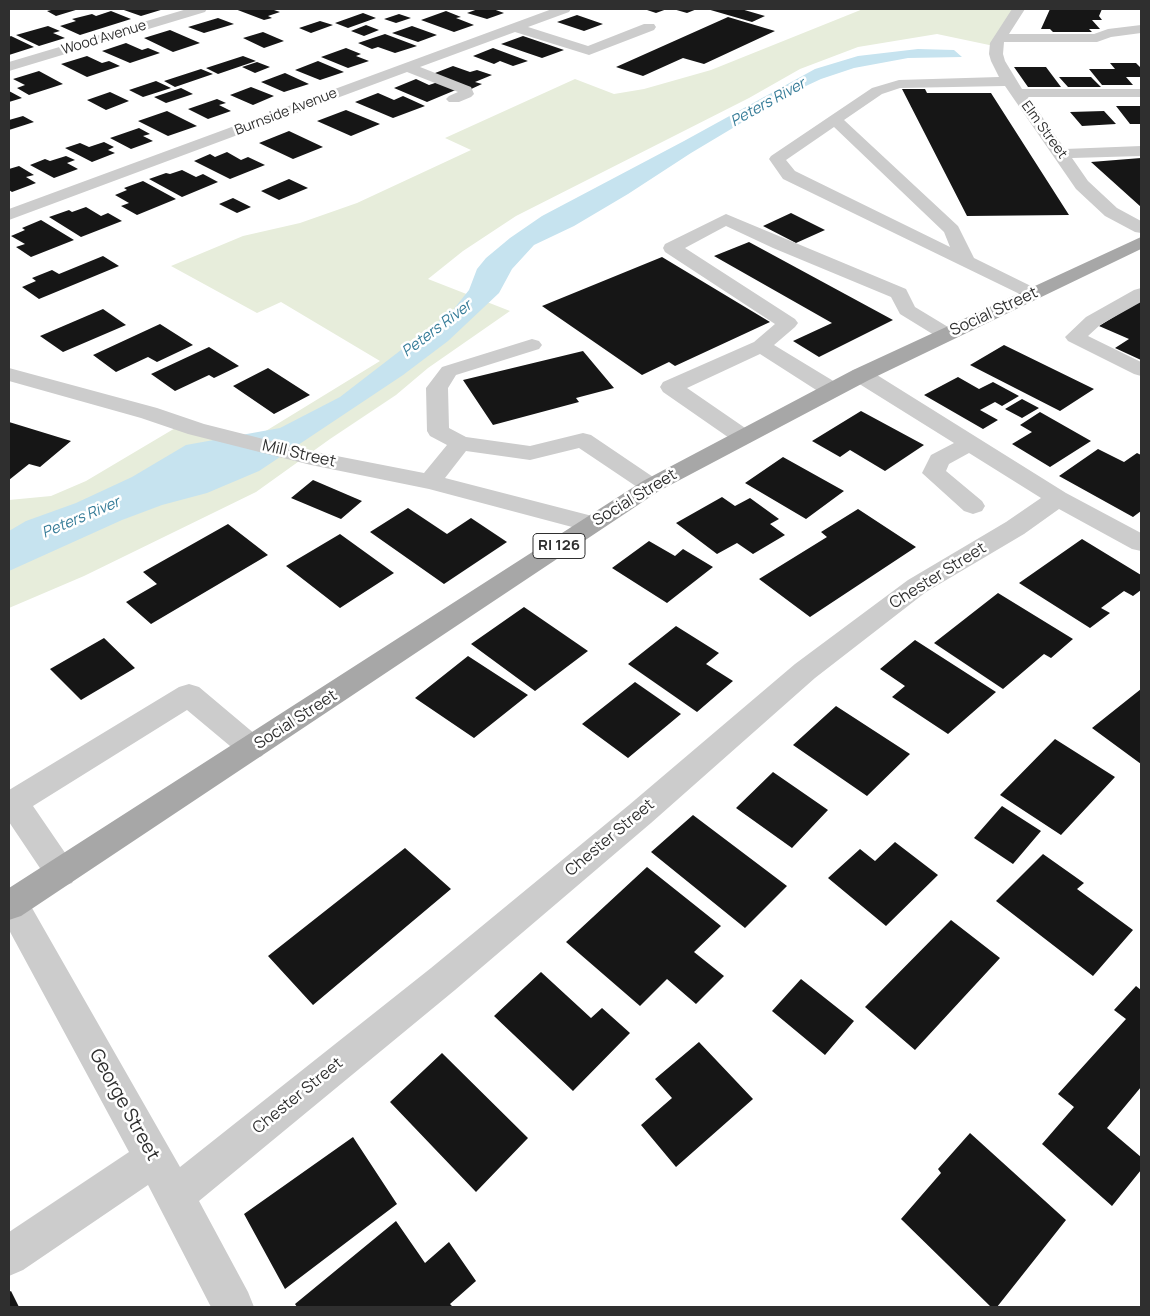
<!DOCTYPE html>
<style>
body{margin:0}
#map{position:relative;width:1150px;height:1316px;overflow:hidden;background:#fff;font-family:Manrope,sans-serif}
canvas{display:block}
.frame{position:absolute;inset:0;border:10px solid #2f2f2f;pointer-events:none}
</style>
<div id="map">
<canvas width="1150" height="1316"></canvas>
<div class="frame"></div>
</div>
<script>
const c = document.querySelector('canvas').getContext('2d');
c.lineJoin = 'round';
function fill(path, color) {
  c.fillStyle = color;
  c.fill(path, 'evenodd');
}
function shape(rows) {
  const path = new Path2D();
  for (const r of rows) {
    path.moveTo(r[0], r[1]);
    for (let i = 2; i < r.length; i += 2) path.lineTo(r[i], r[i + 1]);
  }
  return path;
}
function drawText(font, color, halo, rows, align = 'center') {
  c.font = font + ' Manrope,sans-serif';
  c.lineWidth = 5;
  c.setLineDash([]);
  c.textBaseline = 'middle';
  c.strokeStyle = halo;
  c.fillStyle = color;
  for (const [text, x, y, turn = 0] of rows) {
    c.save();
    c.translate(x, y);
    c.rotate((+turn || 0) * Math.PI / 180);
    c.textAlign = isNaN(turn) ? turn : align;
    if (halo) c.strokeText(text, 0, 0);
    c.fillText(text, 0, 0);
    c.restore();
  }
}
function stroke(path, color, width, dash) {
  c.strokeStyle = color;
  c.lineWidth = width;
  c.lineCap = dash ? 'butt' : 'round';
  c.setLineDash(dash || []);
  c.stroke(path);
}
fill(shape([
 [863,9,1013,9,998,35,994,46,937,34,858,47,800,69,749,98,516,216,463,251,428,279,510,311,428,368,396,395,330,439,256,492,84,576,9,608,9,500,51,496,86,481,182,424,256,437,380,361,281,302,257,313,171,266,243,236,300,223,357,203,471,150,445,138,575,79,614,94,644,89,711,70]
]), '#e7eddb');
fill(shape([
 [918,49,954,50,962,57,908,58,854,68,821,79,793,92,691,153,628,194,574,226,534,245,512,269,499,293,448,341,403,375,259,471,207,493,162,505,122,520,9,571,9,531,26,521,76,503,132,477,186,445,280,428,340,397,453,310,469,290,477,269,486,258,510,238,542,216,684,141,815,69,858,56]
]), '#c6e3ef');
fill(shape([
 [55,9,79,9,56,16,47,11],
 [121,9,164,9,141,16],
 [235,9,271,9,280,12,268,16,272,18,264,20],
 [478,9,493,9,504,13,487,19,467,13],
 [644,9,667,9,656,13],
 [673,9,697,9,687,13],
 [707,9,741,9,765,16,752,22],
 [1050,9,1102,9,1099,16,1102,20,1092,20,1100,29,1089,29,1092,32,1053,32,1050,29,1041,29],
 [111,11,131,19,80,35,60,26,76,21,72,19,92,14,96,16],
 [446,11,461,17,456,18,474,25,454,32,421,20],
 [363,13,376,18,348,28,335,23],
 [399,14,411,18,396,23,384,19],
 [577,15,603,24,584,31,557,22],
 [728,17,775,31,704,64,683,58,643,76,616,67],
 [218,18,234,24,204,33,188,27],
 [320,21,333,25,311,33,299,28],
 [366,25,379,30,364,36,351,31],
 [48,26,60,31,53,33,65,38,39,46,16,35],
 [412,26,437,35,418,42,392,33],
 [170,30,200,43,173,52,144,38],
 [263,32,284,41,264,48,243,38],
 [385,34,417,46,395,53,378,47,372,49,358,43],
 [11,36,34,47,9,55,9,37],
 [523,36,564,50,542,58,501,44],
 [126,43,142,50,148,48,160,53,130,63,102,51],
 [346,48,361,54,356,56,369,61,348,68,321,57],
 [493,48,528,61,513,66,500,61,494,64,473,56],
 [87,56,102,63,109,61,120,66,87,77,61,64],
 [243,56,256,61,218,74,206,68],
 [318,61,344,72,320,80,295,70],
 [257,62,270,67,255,73,242,67],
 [1110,63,1136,63,1141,68,1141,77,1126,77,1133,85,1102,85,1089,69,1115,69],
 [453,66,470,72,477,70,492,75,475,82,482,84,469,90,430,75],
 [1014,67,1046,67,1061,87,1028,87],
 [201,69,213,74,175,87,164,81],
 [39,71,63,84,29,95,17,88,25,85,13,79],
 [285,73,309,84,284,92,261,82],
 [1059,77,1091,77,1101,87,1068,87],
 [416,79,429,85,438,82,458,89,427,102,394,88],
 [156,81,171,88,143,97,129,90],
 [251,87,274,96,253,105,230,95],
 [181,88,193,94,166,103,154,97],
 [902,89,925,89,927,93,991,93,1069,215,967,216],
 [9,91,22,98,9,102],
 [110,92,129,101,106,110,87,100],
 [378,93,394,100,403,96,425,106,393,118,355,102],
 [217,99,226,103,219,105,231,111,208,119,188,109],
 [1116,106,1141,106,1141,124,1130,124],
 [346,110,380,124,351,136,317,121],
 [167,111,197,126,168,136,138,121],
 [1104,111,1116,124,1082,126,1070,112],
 [23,116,34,122,9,130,9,120],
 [139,128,150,134,143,136,153,141,131,149,110,138],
 [289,131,323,147,293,159,259,143],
 [104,142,114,147,108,150,115,153,92,162,65,148,80,143,89,147],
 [227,152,241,160,248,157,265,165,230,179,194,161,210,154,215,157],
 [66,156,75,160,67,163,78,169,54,178,30,165,45,159,50,161],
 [1141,158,1141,207,1091,162],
 [19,166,34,175,26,177,36,183,12,192,9,190,9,169],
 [182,170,196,177,203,174,218,182,182,197,149,179,166,173,170,174],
 [289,179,308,188,279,200,261,191],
 [143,181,176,199,137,215,121,206,129,203,115,195,127,190,124,188],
 [233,198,251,207,237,213,219,204],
 [86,207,101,216,108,213,122,221,81,237,49,217,69,210,72,212],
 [791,213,825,230,796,243,763,226],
 [41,220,74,240,31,257,16,247,25,244,11,236,25,230,22,228],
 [749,242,893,320,819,357,793,341,832,323,714,256],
 [103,256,119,266,39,299,22,287,36,281,32,278,52,270,59,274],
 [662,257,770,322,675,366,669,362,642,375,542,306],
 [1141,300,1141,360,1115,348,1129,339,1099,326],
 [103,309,126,325,63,352,40,336],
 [160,324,193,345,157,362,148,357,116,372,93,355],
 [1004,345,1094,389,1060,411,970,365],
 [209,347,239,366,214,378,209,375,175,391,151,374],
 [583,351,614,388,576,398,579,402,493,425,463,380],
 [268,368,310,395,274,414,233,386],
 [958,377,979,389,993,382,1019,396,1002,406,995,402,980,410,998,420,983,429,924,395],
 [1022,399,1039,408,1022,418,1005,409],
 [861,411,924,445,885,471,850,450,840,457,812,441],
 [1040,412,1091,441,1050,467,1012,444,1032,432,1020,425],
 [9,422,71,441,40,467,29,464,9,480],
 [1098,449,1124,462,1137,453,1141,455,1141,511,1133,517,1059,476],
 [783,457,844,491,806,519,745,483],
 [313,480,362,501,341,519,291,498],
 [722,497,735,506,750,498,779,519,770,524,785,535,753,554,737,543,717,554,676,523],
 [408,508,447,534,471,518,507,542,444,584,370,532],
 [858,509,916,547,810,617,759,579,827,537,821,532],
 [228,524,268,555,151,624,126,602,157,584,143,572],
 [340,534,394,573,340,608,286,566],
 [1082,539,1141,575,1141,590,1133,596,1124,591,1101,608,1110,613,1090,628,1019,583],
 [649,541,675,556,683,549,713,567,667,603,612,568],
 [998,593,1073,639,1051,658,1044,654,1003,689,934,643],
 [524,607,588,651,535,691,471,644],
 [676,626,719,653,706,664,733,681,697,712,628,664],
 [104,638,135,668,81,700,50,669],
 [915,640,996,692,948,734,892,697,905,686,880,669],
 [468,656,528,695,474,738,415,698],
 [635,682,681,714,628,758,582,724],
 [1141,689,1141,764,1092,728],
 [836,706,910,754,867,796,793,745],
 [1055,739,1115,777,1061,835,1000,795],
 [773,772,828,810,792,848,736,808],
 [1002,806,1041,831,1013,864,974,838],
 [693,815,787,886,745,928,651,852],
 [895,842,938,875,886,926,828,878,860,849,875,861],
 [405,848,451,889,313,1005,268,956],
 [1043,854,1084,883,1077,889,1133,930,1093,976,996,901],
 [647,867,721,926,694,952,724,976,696,1004,667,979,640,1006,566,942],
 [951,920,1000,958,915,1050,865,1007],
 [541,972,591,1018,602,1008,630,1033,573,1091,494,1016],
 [801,979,854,1021,825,1055,772,1011],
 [1136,986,1141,990,1141,1087,1107,1128,1141,1157,1141,1170,1112,1206,1042,1144,1074,1107,1058,1094,1126,1019,1114,1010],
 [699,1042,753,1099,676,1167,641,1125,672,1098,655,1079],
 [442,1053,528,1138,476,1192,390,1102],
 [970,1133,1066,1220,997,1307,991,1307,901,1219,941,1173,938,1169],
 [353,1137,397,1204,285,1289,244,1214],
 [396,1221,425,1263,449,1242,476,1281,450,1304,453,1307,297,1307,295,1304],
 [11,1291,19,1307,9,1307,9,1292]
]), '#161616');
fill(shape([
 [187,9,207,9,205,12,9,71,9,62,187,9],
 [552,9,571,9,569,12,528,27,588,46,644,24,654,24,656,27,654,30,589,55,515,32,420,67,471,87,474,94,471,97,459,102,449,102,446,99,449,96,458,92,407,72,9,220,9,209,552,9],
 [1012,9,1025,9,1009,34,1094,34,1108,29,1141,25,1141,33,1111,37,1097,42,1004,42,1003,54,1005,61,1022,89,1141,89,1141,97,1028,97,1065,149,1141,146,1141,156,1072,158,1088,181,1117,208,1141,221,1141,233,1135,232,1105,216,1076,189,1005,86,900,88,882,94,844,120,958,226,974,258,1039,290,1042,294,1039,298,1032,300,783,179,769,159,771,156,872,88,899,80,999,77,991,61,989,54,990,43,1012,9],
 [834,127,944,232,950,247,795,171,786,160,834,127],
 [726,214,906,289,915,307,953,330,956,334,953,338,946,340,939,338,900,314,891,297,773,248,726,226,685,248,795,319,798,323,795,327,774,345,840,385,843,390,840,395,832,396,824,395,760,354,687,388,751,432,754,437,751,442,743,444,735,442,663,392,660,387,663,382,754,342,775,324,665,252,663,248,665,244,726,214],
 [1141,288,1141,302,1100,325,1088,336,1141,362,1141,376,1134,374,1068,341,1065,337,1086,317,1134,290,1141,288],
 [532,339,539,341,542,345,539,349,456,375,448,388,449,428,466,437,530,446,583,433,591,435,659,481,663,486,659,491,651,493,643,491,579,448,530,460,466,451,445,478,600,518,603,524,600,530,591,532,429,489,311,465,188,434,141,418,9,381,9,368,157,408,204,424,311,451,424,473,447,445,430,436,427,431,426,388,442,367,532,339],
 [861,369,869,370,1066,493,1141,533,1141,551,1132,549,1059,509,1024,534,926,592,815,678,651,823,455,990,199,1201,248,1292,254,1307,211,1307,148,1185,23,1270,9,1276,9,1232,129,1152,9,930,9,891,12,890,24,894,180,1167,431,968,629,805,795,664,908,580,1006,522,1041,498,969,453,949,464,946,471,982,501,985,506,982,511,973,514,964,511,922,473,931,455,954,443,853,380,850,375,853,370,861,369],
 [189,684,199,687,262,740,267,748,262,756,252,760,242,756,187,710,33,806,72,863,77,873,72,883,61,887,50,883,9,822,9,790,179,687,189,684]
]), '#ccc');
fill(shape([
 [1141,237,1141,249,869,380,659,491,21,916,9,920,9,888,643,481,853,370,1141,237]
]), '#a7a7a7');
drawText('14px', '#2f2f2f', '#fff', [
 ["Wood Avenue",104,38,-17],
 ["Burnside Avenue",286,112,-21],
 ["Elm Street",1044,130,54]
]);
drawText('italic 15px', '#367c98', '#fff', [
 ["Peters River",768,103,-29],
 ["Peters River",437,329,-37],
 ["Peters River",81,518,-23]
]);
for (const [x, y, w] of [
 [559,546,52]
]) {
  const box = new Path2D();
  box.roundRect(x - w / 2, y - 12.5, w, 25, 4);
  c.fillStyle = '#fff';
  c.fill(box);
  stroke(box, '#2f2f2f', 1);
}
drawText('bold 15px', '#2f2f2f', null, [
 ["RI 126",559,546]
]);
drawText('16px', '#2f2f2f', '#fff', [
 ["Social Street",994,312,-25],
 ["Mill Street",299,454,13],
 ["Social Street",635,498,-31],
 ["Chester Street",938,576,-32],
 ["Social Street",296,720,-33],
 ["Chester Street",610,838,-40],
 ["Chester Street",298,1096,-39]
]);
drawText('19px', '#2f2f2f', '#fff', [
 ["George Street",124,1105,61]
]);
</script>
